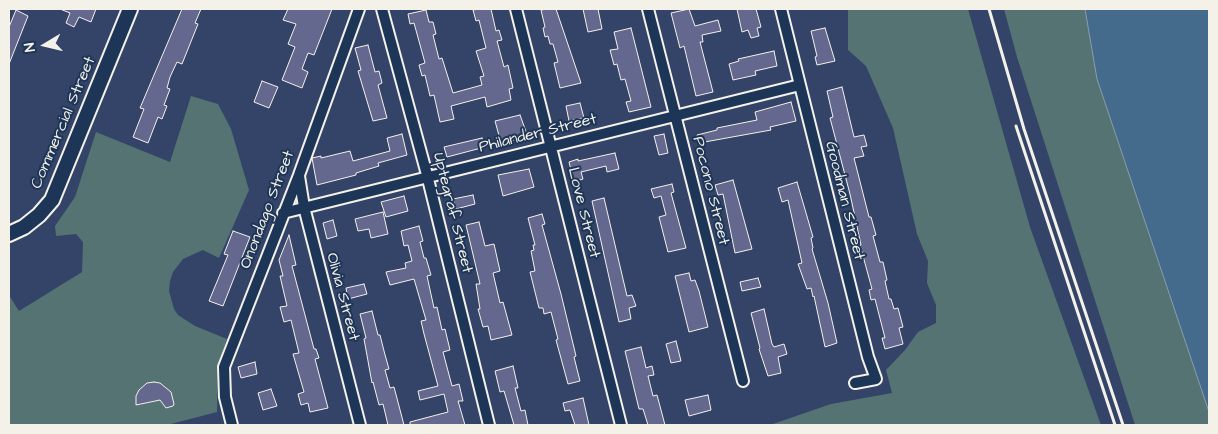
<!DOCTYPE html>
<style>
body{margin:0}
#map{position:relative;width:1218px;height:434px;overflow:hidden;background:#334468;font-family:"Architects Daughter",sans-serif}
canvas{display:block}
.frame{position:absolute;inset:0;border:10px solid #f4f1e8;pointer-events:none}
.north{position:absolute;left:20px;top:20px;width:50px;height:50px;-webkit-text-stroke:4px #1d3557;paint-order:stroke;rotate:261deg;font-size:14px;font-weight:700;line-height:20px;text-align:center;color:#f4f1e8}
.north::after{content:'';display:block;margin:auto;width:18px;height:22px;background:#f4f1e8;clip-path:polygon(50% 0,100% 100%,50% 72%,0 100%)}
</style>
<div id="map">
<canvas width="1218" height="434"></canvas>
<div class="frame"></div>
<div class="north">N</div>
</div>
<script>
const c = document.querySelector('canvas').getContext('2d');
c.lineJoin = 'round';
function fill(path, color) {
  c.fillStyle = color;
  c.fill(path, 'evenodd');
}
function shape(rows) {
  const path = new Path2D();
  for (const r of rows) {
    path.moveTo(r[0], r[1]);
    for (let i = 2; i < r.length; i += 2) path.lineTo(r[i], r[i + 1]);
  }
  return path;
}
function stroke(path, color, width, dash) {
  c.strokeStyle = color;
  c.lineWidth = width;
  c.lineCap = dash ? 'butt' : 'round';
  c.setLineDash(dash || []);
  c.stroke(path);
}
function drawText(font, color, halo, rows, align = 'center') {
  c.font = font + ' "Architects Daughter",sans-serif';
  c.lineWidth = 4;
  c.setLineDash([]);
  c.textBaseline = 'middle';
  c.strokeStyle = halo;
  c.fillStyle = color;
  for (const [text, x, y, turn = 0] of rows) {
    c.save();
    c.translate(x, y);
    c.rotate((+turn || 0) * Math.PI / 180);
    c.textAlign = isNaN(turn) ? turn : align;
    if (halo) c.strokeText(text, 0, 0);
    c.fillText(text, 0, 0);
    c.restore();
  }
}
fill(shape([
 [848,9,968,9,1030,227,1101,425,770,425,831,404,892,393,886,370,905,350,918,332,936,323,936,305,927,283,928,261,917,234,893,128,866,66,848,50],
 [1004,9,1085,9,1097,79,1209,412,1209,425,1135,425,1017,57],
 [191,96,218,104,231,129,249,190,219,258,203,250,183,259,173,272,170,281,169,291,174,309,178,315,195,326,227,339,218,364,217,412,167,425,9,425,9,295,19,311,82,272,83,242,76,234,56,236,55,226,75,197,96,132,170,162]
]), '#547372');
const water = shape([
 [1085,9,1209,9,1209,412,1097,79,1085,9]
]);
fill(water, '#446a8c');
stroke(water, '#8aa0b1', 1);
const building = shape([
 [60,9,96,9,91,22,79,17,74,27,66,23,70,13,60,9],
 [182,9,201,9,195,23,198,24,182,64,177,62,170,77,167,88,170,89,164,105,167,106,162,119,158,117,148,143,133,137,144,109,140,108,182,9],
 [288,9,332,9,314,55,308,53,302,69,308,72,302,88,282,80,295,47,288,44,296,24,283,20,288,9],
 [479,9,491,9,496,31,499,30,502,40,497,41,504,67,508,65,513,88,509,89,511,100,487,107,485,97,451,106,454,119,440,122,434,95,430,96,425,75,422,76,419,65,425,63,414,23,410,24,408,14,426,10,429,22,433,22,436,34,433,35,439,59,442,58,453,93,482,85,480,77,484,76,476,51,486,48,479,20,476,21,473,10,479,9],
 [548,9,556,9,581,83,560,88,554,63,558,62,553,44,550,44,548,36,545,37,543,28,545,27,541,10,548,9],
 [583,9,598,9,602,29,588,32,583,9],
 [689,9,695,26,718,20,721,31,702,35,703,42,700,42,713,92,696,96,684,46,680,48,671,13,689,9],
 [737,9,756,9,761,27,757,28,759,36,751,38,748,30,742,32,737,9],
 [16,10,28,16,9,64,9,27,16,10],
 [631,28,651,107,629,112,626,102,631,101,625,79,621,80,617,64,614,65,610,50,618,49,614,32,631,28],
 [825,28,835,61,817,65,815,57,817,56,811,31,825,28],
 [368,45,375,72,379,71,382,83,378,85,387,118,373,121,358,71,361,70,355,48,368,45],
 [774,51,777,66,755,71,756,75,733,80,729,64,739,61,738,59,774,51],
 [262,81,278,87,269,108,254,102,262,81],
 [842,87,854,137,864,135,867,146,861,147,864,156,854,158,869,217,871,217,876,235,873,236,880,262,883,262,887,280,885,281,889,299,891,299,894,309,898,308,903,327,899,328,903,344,885,349,882,338,885,338,875,299,871,300,869,290,872,289,860,245,861,245,850,194,830,118,833,117,827,91,842,87],
 [791,102,796,121,770,127,771,130,699,143,697,135,717,130,717,128,757,120,755,112,791,102],
 [580,103,584,118,569,121,566,106,580,103],
 [520,115,528,137,501,143,495,121,520,115],
 [402,134,407,155,378,163,379,166,356,173,356,175,317,185,312,158,321,156,321,158,350,151,353,161,390,151,387,138,402,134],
 [664,134,668,153,659,155,654,136,664,134],
 [482,138,485,147,447,157,444,147,482,138],
 [615,153,619,169,607,172,606,166,581,172,583,179,574,182,569,162,578,159,578,161,615,153],
 [529,169,534,187,503,196,498,175,529,169],
 [733,180,752,249,735,253,723,194,718,195,715,185,733,180],
 [797,182,813,237,811,238,813,248,812,249,828,303,837,343,825,347,814,296,813,297,811,288,807,289,798,264,802,263,788,200,782,202,778,188,797,182],
 [672,184,674,192,671,193,686,248,668,252,659,217,666,215,661,196,654,198,651,189,672,184],
 [473,195,475,204,456,209,453,199,473,195],
 [404,196,408,211,386,217,381,202,404,196],
 [604,198,627,296,632,295,636,306,629,308,631,319,619,322,592,201,604,198],
 [383,212,388,234,371,238,369,229,358,231,355,219,383,212],
 [542,214,545,224,542,225,561,294,576,356,574,357,580,381,568,384,556,340,558,339,551,312,544,314,543,308,539,308,530,272,535,271,531,251,534,250,533,245,535,245,528,218,542,214],
 [333,220,337,236,327,239,323,223,333,220],
 [479,222,485,246,494,244,500,271,493,273,500,303,503,302,512,335,491,340,488,326,483,327,478,309,480,309,476,284,480,284,466,225,479,222],
 [419,226,423,241,420,242,424,258,426,258,431,275,427,276,434,308,437,307,442,330,445,329,450,350,443,352,452,386,459,384,463,401,458,401,465,425,410,425,410,422,448,412,444,394,420,400,418,391,438,386,424,334,421,321,426,320,414,279,390,285,386,272,406,268,405,263,412,261,408,245,404,246,401,231,419,226],
 [233,231,250,237,223,306,209,301,228,255,224,254,233,231],
 [289,235,296,265,292,266,314,349,316,349,319,358,315,359,328,408,310,412,308,403,301,405,298,394,304,392,293,354,299,353,291,320,284,322,280,307,287,306,280,276,283,276,279,260,289,235],
 [689,273,691,281,695,280,699,291,708,327,689,332,675,276,689,273],
 [758,278,761,287,742,291,740,282,758,278],
 [364,284,367,294,348,299,346,288,364,284],
 [764,309,772,344,774,347,784,344,787,354,778,357,781,373,768,376,759,349,760,348,751,313,764,309],
 [372,311,378,335,380,335,384,351,389,369,385,370,390,388,394,387,404,425,388,425,383,404,379,405,373,382,372,383,364,339,366,338,360,314,372,311],
 [676,341,681,361,671,363,666,344,676,341],
 [641,347,646,368,652,366,654,375,648,376,653,396,657,395,665,425,648,425,643,409,639,409,625,351,641,347],
 [255,362,257,374,241,378,238,367,255,362],
 [513,366,518,388,515,388,521,411,525,410,528,425,514,425,504,391,500,392,495,371,513,366],
 [154,382,160,383,171,392,174,404,173,406,166,408,160,400,136,405,136,396,139,390,147,383,154,382],
 [271,389,277,406,263,410,258,393,271,389],
 [708,395,711,410,689,416,685,400,708,395],
 [583,398,589,425,575,425,570,410,565,411,563,403,583,398]
]);
fill(building, '#65688e');
stroke(building, '#f4f1e8', 1);
const street = shape([
 [382,9,426,171,489,425],
 [516,9,621,425],
 [648,9,743,381],
 [781,9,868,357,876,379,855,383],
 [299,176,304,207,360,425],
 [283,213,800,85],
 [232,425,225,397,224,367,299,175,359,9]
]);
const secondary = shape([
 [9,234,24,227,39,215,52,200,130,9]
]);
stroke(street, '#f4f1e8', 14);
stroke(secondary, '#f4f1e8', 18);
stroke(street, '#1d3557', 10);
stroke(secondary, '#1d3557', 14);
stroke(shape([
 [989,9,1024,129,1123,425],
 [1016,126,1115,425]
]), '#f4f1e8', 3);
drawText('16px', '#f4f1e8', '#1d3557', [
 ["Commercial Street",64,123,-67],
 ["Philander Street",538,134,-14],
 ["Pocono Street",710,191,76],
 ["Goodman Street",844,201,76],
 ["Onondago Street",268,210,-69],
 ["Uptegraf Street",452,213,76],
 ["Love Street",583,213,76],
 ["Olivia Street",342,297,75]
]);
</script>
